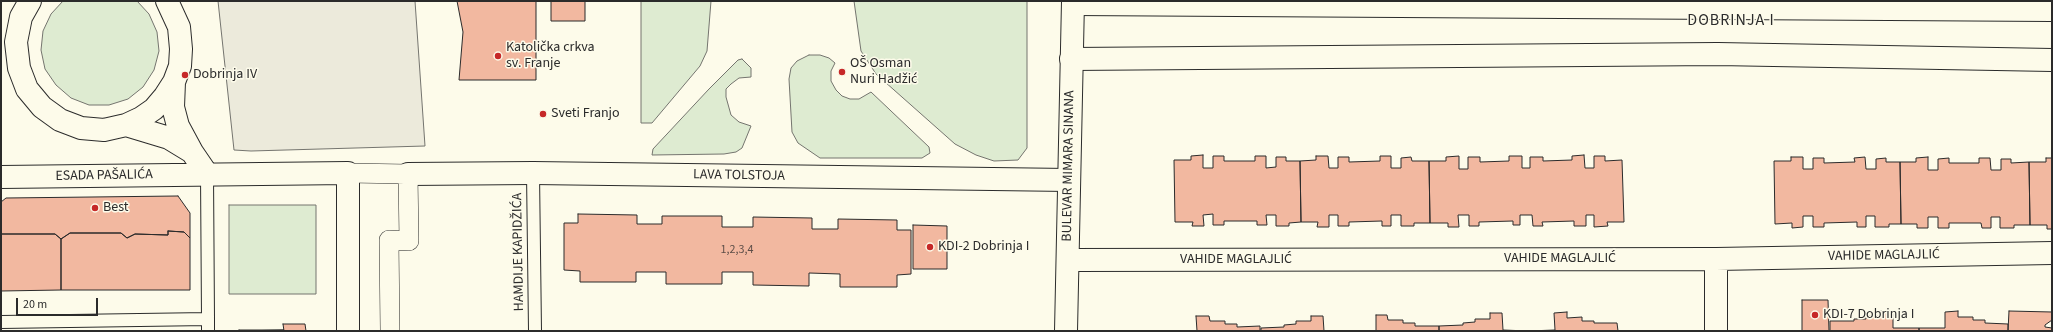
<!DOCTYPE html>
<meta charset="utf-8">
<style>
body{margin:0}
#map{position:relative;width:2053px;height:332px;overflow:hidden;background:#fdfbea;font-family:"Source Sans 3",sans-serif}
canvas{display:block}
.frame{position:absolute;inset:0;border:2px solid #2b2b2b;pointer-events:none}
.scale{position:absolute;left:16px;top:298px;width:82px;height:18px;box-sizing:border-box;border:2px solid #2b2b2b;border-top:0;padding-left:5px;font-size:12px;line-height:14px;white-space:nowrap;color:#2b2b2b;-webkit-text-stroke:3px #fdfbea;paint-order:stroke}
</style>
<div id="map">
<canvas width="2053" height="332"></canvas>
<div class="frame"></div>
<div class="scale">20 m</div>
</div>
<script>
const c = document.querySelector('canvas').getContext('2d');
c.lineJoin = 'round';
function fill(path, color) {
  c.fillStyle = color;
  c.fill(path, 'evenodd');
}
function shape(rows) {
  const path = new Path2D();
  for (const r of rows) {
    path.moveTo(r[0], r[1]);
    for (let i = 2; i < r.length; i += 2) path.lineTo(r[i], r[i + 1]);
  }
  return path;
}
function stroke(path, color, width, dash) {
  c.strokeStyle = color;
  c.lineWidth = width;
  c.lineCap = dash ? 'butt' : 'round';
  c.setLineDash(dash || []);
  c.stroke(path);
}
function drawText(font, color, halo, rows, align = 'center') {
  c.font = font + ' "Source Sans 3",sans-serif';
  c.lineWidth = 3;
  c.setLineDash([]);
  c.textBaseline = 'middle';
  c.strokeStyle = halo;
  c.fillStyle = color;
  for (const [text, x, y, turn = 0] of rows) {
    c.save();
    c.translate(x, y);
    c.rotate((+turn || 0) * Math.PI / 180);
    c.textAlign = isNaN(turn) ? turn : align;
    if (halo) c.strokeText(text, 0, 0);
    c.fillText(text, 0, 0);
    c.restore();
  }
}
const green = shape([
 [63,1,137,1,149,14,157,32,159,51,154,70,143,87,128,99,109,105,89,105,71,98,56,85,45,69,41,50,43,31,51,14,63,1],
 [641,1,711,1,707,51,700,66,652,123,641,123,641,1],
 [854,1,1027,1,1027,148,1018,160,994,161,976,155,955,144,876,74,861,51,854,1],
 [809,55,820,55,829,58,835,63,831,71,831,81,836,90,842,96,850,99,859,99,871,92,929,147,930,153,922,158,820,158,798,143,792,132,789,79,791,68,797,61,809,55],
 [742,59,751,68,751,77,739,78,731,84,726,89,726,97,731,115,739,122,751,126,742,148,736,152,724,154,652,155,653,149,709,89,738,60,742,59],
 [229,205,316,205,316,294,229,294,229,205]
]);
fill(green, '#deebd1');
stroke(green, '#74746e', 1);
const parking = shape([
 [218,1,415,1,425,146,251,151,234,150,218,1]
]);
fill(parking, '#eceadb');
stroke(parking, '#74746e', 1);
const building = shape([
 [457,1,536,1,536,80,459,80,463,32,457,1],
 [551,1,585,1,585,21,551,21,551,1],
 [1203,155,1203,168,1213,168,1213,156,1224,156,1224,161,1255,161,1255,156,1266,156,1266,168,1276,167,1276,157,1286,157,1286,161,1300,161,1301,222,1289,223,1289,226,1276,226,1276,215,1266,215,1267,225,1257,225,1257,221,1224,221,1224,225,1213,225,1213,214,1203,215,1204,226,1192,226,1193,222,1175,222,1174,160,1191,160,1191,156,1203,155],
 [1584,155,1585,168,1594,168,1594,156,1605,156,1605,161,1622,160,1624,222,1607,222,1608,226,1594,227,1594,215,1586,215,1586,226,1574,226,1574,221,1542,222,1543,226,1533,226,1532,215,1520,215,1520,225,1513,225,1513,221,1479,222,1479,226,1469,226,1469,215,1458,215,1459,227,1448,227,1448,223,1430,223,1429,161,1446,161,1446,157,1459,156,1459,169,1468,169,1468,157,1480,157,1480,162,1509,161,1509,156,1522,156,1522,168,1530,168,1530,157,1543,157,1543,161,1572,160,1572,156,1584,155],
 [1316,156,1328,156,1329,168,1338,168,1338,157,1349,157,1349,162,1380,161,1380,156,1391,156,1391,168,1401,168,1401,158,1411,157,1412,161,1429,161,1430,223,1414,223,1414,226,1401,226,1401,215,1391,215,1391,226,1382,226,1382,221,1349,222,1349,226,1338,226,1338,215,1329,215,1329,227,1317,227,1318,222,1301,222,1300,161,1316,160,1316,156],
 [1791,157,1803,157,1803,169,1813,169,1813,158,1824,158,1824,163,1855,162,1854,158,1865,157,1866,169,1876,169,1876,159,1886,158,1886,162,1900,162,1901,224,1889,224,1889,227,1875,227,1875,216,1866,216,1866,227,1857,227,1857,222,1824,223,1824,227,1813,227,1813,216,1803,216,1803,227,1792,228,1792,223,1775,224,1774,161,1791,161,1791,157],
 [1928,157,1928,170,1938,170,1938,159,1949,158,1949,163,1979,163,1979,158,1990,158,1991,170,2001,170,2001,159,2011,159,2011,163,2029,162,2030,225,2014,225,2014,228,2000,228,2000,217,1991,217,1991,228,1982,228,1981,223,1949,223,1949,228,1938,228,1938,217,1928,217,1928,228,1917,228,1917,224,1901,224,1900,162,1916,162,1916,158,1928,157],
 [2046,158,2052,158,2052,229,2047,229,2047,225,2030,225,2029,162,2046,162,2046,158],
 [178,196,190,213,190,238,184,232,168,231,168,235,135,234,127,238,121,233,70,233,61,239,55,234,1,234,1,202,6,198,178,196],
 [578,214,637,215,637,224,662,224,662,216,722,216,722,227,753,227,753,217,812,218,812,229,838,229,838,219,897,220,897,230,911,230,911,274,897,275,897,287,840,287,840,274,809,273,809,286,753,285,753,272,722,272,722,284,666,284,666,272,636,272,636,282,580,282,580,271,564,270,564,223,578,223,578,214],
 [913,225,947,226,947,269,913,269,913,225],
 [168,231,184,232,190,238,190,290,61,290,61,239,70,233,121,233,127,238,135,234,168,235,168,231],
 [1,234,55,234,61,239,61,290,1,291,1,234],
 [1802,300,1828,300,1829,331,1802,331,1802,300],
 [1881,311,1893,311,1893,328,1919,328,1919,331,1830,331,1830,321,1854,321,1854,319,1866,319,1866,316,1881,316,1881,311],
 [1958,311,1958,317,1973,317,1973,320,1985,320,1985,323,2008,324,2008,331,1919,331,1919,328,1945,328,1945,312,1958,311],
 [2009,311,2052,312,2052,320,2045,325,2045,327,2052,328,2052,331,2008,331,2009,311],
 [1567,312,1567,318,1582,317,1582,321,1594,321,1594,323,1617,323,1618,331,1528,331,1555,330,1554,313,1567,312],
 [1490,313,1502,313,1503,330,1528,331,1439,331,1439,326,1463,325,1463,323,1475,322,1475,319,1490,319,1490,313],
 [1376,315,1387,315,1388,320,1403,320,1403,323,1415,323,1415,326,1439,326,1439,331,1376,331,1376,315],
 [1196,316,1209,316,1210,321,1225,321,1225,324,1237,324,1237,327,1260,326,1260,331,1197,331,1196,316],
 [1311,316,1323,316,1324,331,1261,331,1261,328,1284,327,1284,325,1296,324,1296,321,1311,321,1311,316],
 [283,324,305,324,306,331,284,331,283,324],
 [239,330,284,330,239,331,239,330]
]);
fill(building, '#f2b8a0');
stroke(building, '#2b2b2b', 1);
const service = shape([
 [533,173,535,331],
 [207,174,208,319],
 [1,322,208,319,208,331]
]);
const pedestrian = shape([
 [348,173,408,174,409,241,389,240,390,331]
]);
const minor = shape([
 [30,1,21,17,16,42,19,68,27,89,42,107,60,120,81,128,104,130,126,125,141,118,154,109,165,96,174,82,180,66,181,49,179,27,167,1],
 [1073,4,2052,10],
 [1071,59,1718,54,2052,60],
 [174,82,173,107,178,126,192,152,207,174],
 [126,125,169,138,192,152],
 [408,174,533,173,1069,180],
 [1,177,348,173,348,331],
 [1068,260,1716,259,2052,253],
 [1716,331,1716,259]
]);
const tertiary = shape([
 [1066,331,1073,1]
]);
stroke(service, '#2b2b2b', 14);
stroke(pedestrian, '#2b2b2b', 20);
stroke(minor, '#2b2b2b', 24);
stroke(tertiary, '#2b2b2b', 24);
stroke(service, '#fdfbea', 12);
stroke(pedestrian, '#fdfbea', 19);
stroke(minor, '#fdfbea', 22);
stroke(tertiary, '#fdfbea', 22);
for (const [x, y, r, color] of [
 [498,56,4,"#c62828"],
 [842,72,4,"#c62828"],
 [185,75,4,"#c62828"],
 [543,114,4,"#c62828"],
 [95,208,4,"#c62828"],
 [930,247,4,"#c62828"],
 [1815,315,4,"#c62828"]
]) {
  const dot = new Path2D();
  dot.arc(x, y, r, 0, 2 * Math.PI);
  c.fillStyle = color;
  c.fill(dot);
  stroke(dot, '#fdfbea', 1.5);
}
drawText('12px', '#5d4e48', null, [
 ["1,2,3,4",737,250]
]);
drawText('14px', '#2b2b2b', '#fdfbea', [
 ["Katolička crkva",506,48],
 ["sv. Franje",506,64],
 ["OŠ Osman",850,64],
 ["Nuri Hadžić",850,80],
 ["Dobrinja IV",193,75],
 ["Sveti Franjo",551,114],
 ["Best",103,208],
 ["KDI-2 Dobrinja I",938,247],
 ["KDI-7 Dobrinja I",1823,315]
], 'left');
drawText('14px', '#2b2b2b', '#fdfbea', [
 ["BULEVAR MIMARA SINANA",1069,166,-89],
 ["ESADA PAŠALIĆA",104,176,-1],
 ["LAVA TOLSTOJA",739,176,1],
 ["HAMDIJE KAPIDŽIĆA",519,252,-91],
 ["VAHIDE MAGLAJLIĆ",1884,256,-1],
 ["VAHIDE MAGLAJLIĆ",1560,259],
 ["VAHIDE MAGLAJLIĆ",1236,260]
]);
c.letterSpacing = '1px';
drawText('16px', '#2b2b2b', '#fdfbea', [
 ["DOBRINJA I",1731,21]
]);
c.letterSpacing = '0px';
</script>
